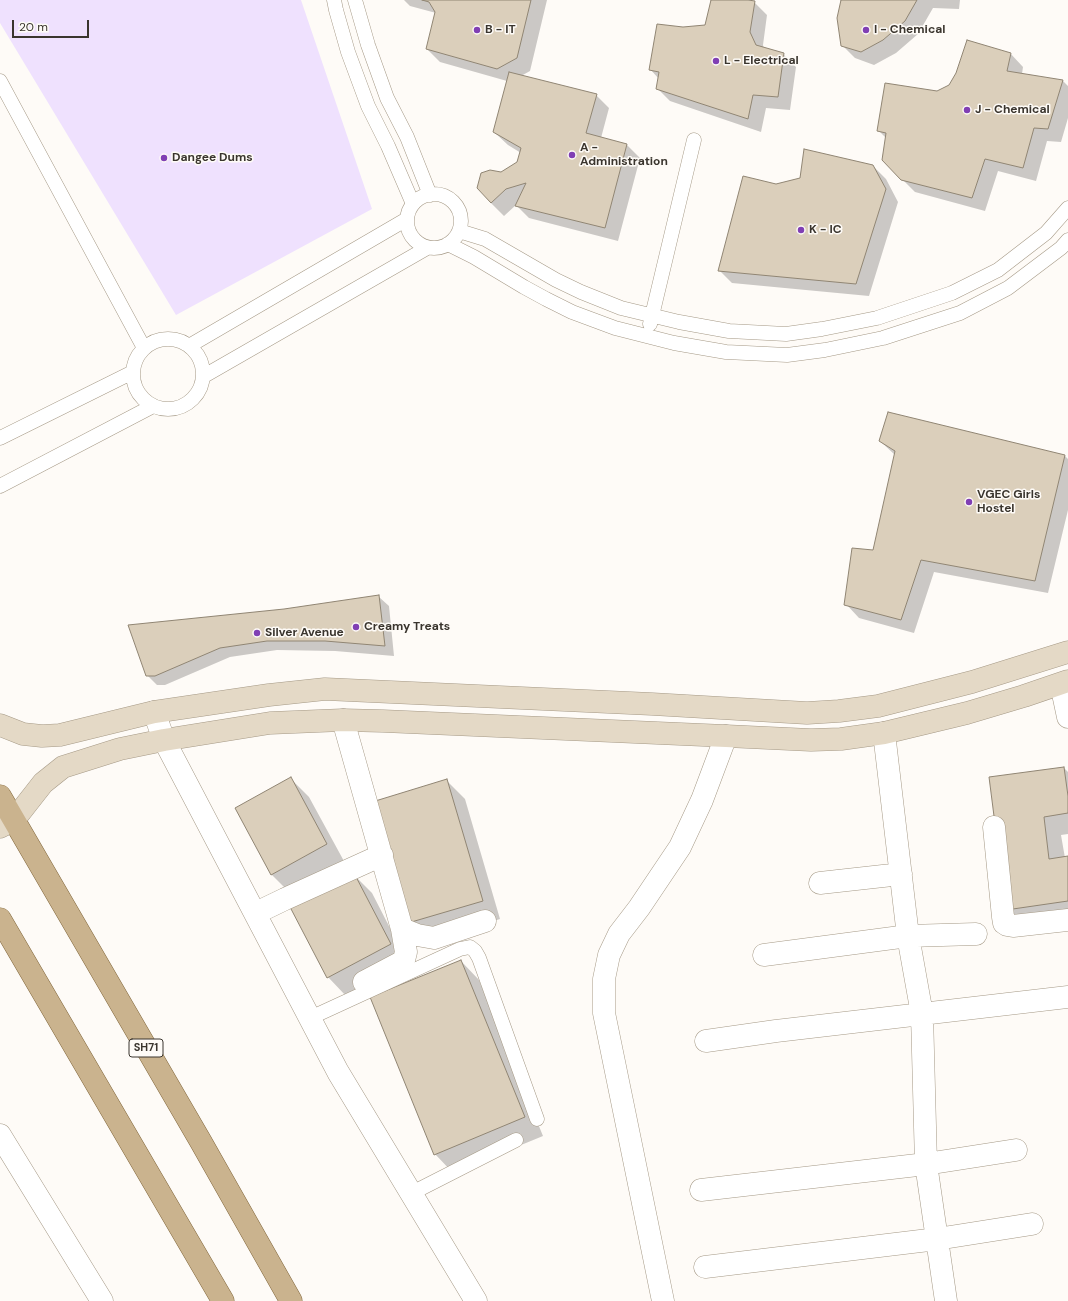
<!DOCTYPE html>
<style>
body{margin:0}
#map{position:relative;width:1068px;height:1301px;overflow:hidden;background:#fefbf7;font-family:"DM Sans",sans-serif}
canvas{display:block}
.scale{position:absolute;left:12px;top:20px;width:77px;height:18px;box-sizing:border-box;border:2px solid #3a352e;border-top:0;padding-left:5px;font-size:12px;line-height:14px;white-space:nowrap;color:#3a352e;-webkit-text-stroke:3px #fefbf7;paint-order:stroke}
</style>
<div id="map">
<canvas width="1068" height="1301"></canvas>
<div class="scale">20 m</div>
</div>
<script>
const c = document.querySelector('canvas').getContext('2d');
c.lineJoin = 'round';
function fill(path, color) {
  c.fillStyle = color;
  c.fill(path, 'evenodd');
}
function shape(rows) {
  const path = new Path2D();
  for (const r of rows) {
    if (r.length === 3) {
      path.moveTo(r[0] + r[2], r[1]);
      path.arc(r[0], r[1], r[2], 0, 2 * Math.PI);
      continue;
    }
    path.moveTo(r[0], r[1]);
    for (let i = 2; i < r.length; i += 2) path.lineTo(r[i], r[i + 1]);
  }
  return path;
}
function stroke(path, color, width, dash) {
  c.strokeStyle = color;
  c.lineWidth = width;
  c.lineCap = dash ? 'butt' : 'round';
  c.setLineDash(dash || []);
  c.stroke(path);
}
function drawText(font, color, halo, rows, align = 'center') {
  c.font = font + ' "DM Sans",sans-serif';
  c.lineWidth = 3;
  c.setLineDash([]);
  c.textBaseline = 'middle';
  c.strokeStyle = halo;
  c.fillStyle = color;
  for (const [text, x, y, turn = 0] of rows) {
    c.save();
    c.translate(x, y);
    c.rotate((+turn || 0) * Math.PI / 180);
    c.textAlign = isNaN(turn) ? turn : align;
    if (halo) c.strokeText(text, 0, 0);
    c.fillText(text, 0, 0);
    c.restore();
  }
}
fill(shape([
 [0,0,301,0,372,209,176,315,0,23]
]), '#efe1fe');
fill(shape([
 [404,0,547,0,530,71,521,76,596,95,609,108,601,138,627,145,640,158,618,241,529,218,516,205,504,216,491,203,478,187,517,163,521,153,508,145,494,132,507,81,440,62,427,49,436,13,410,6],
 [712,0,743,0,754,2,767,15,763,45,764,49,783,54,796,67,790,110,766,108,761,132,670,101,657,88,659,79,650,69,683,28,705,26],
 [842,0,960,0,959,9,933,8,918,34,896,53,874,65,855,58,842,45],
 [1010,53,1023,67,1022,74,1063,81,1068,86,1068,118,1061,142,1047,141,1036,181,998,171,985,211,915,192,902,179,886,138,878,130,938,92],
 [873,166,886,179,898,202,869,296,732,283,719,270],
 [880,441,1065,456,1068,459,1068,510,1048,593,934,572,914,633,859,618,846,604,874,551,895,455],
 [379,597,389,606,394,656,335,651,277,650,230,657,165,685,157,685,147,675,284,610],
 [1064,768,1068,772,1068,834,1061,835,1065,858,1068,857,1068,922,1025,928,1007,909,990,778],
 [291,779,309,797,345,863,290,893,272,875,236,809],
 [446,780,465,799,500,919,428,941,409,922],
 [353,874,372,893,408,963,346,996,328,977],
 [461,961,479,980,543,1136,453,1173,435,1154]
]), '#0003');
const building = shape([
 [422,0,531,0,517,58,497,69,426,49,435,12,429,2,422,0],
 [711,0,748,0,755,1,750,32,756,45,784,53,778,97,753,95,748,119,656,89,659,72,649,70,657,24,683,27,705,25,711,0],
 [841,0,917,0,905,21,883,40,861,52,841,46,837,18,841,0],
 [967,40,1011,53,1007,71,1063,80,1048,129,1034,128,1023,168,985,159,972,198,901,180,882,160,886,133,877,131,885,83,937,91,949,85,956,73,967,40],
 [509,72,597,94,586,133,627,144,605,228,515,206,526,183,506,189,491,203,477,188,481,173,490,170,501,172,517,162,521,148,493,132,509,72],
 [804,149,873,165,886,189,856,284,718,271,743,176,776,184,800,178,804,149],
 [888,412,1065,455,1035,581,921,560,901,620,844,605,852,548,873,550,895,451,879,441,888,412],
 [379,595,385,646,325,641,267,641,220,648,155,676,146,676,128,625,284,609,379,595],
 [1064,767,1068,796,1068,813,1044,817,1049,859,1068,856,1068,901,1006,910,989,777,1064,767],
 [291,777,327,844,271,875,235,808,291,777],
 [447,779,483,901,408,923,372,802,447,779],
 [354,873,391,944,327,978,290,907,354,873],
 [461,960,525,1117,434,1155,370,997,461,960]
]);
fill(building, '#dbcfbb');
stroke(building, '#908573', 1);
const service = shape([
 [334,0,336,10,348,52,368,106,388,146,413,204],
 [355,0,368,45,387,98,407,137,430,195],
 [0,81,144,348],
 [434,221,27],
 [459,231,485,239,556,280,581,292,621,308,679,322,729,331,786,334,822,329,877,318,952,293,998,270,1046,233,1068,208],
 [448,244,474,257,524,287,546,299,572,312,615,328,674,343,726,352,787,355,825,350,883,338,960,313,1008,288,1061,248,1068,240],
 [650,324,694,140],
 [168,374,35],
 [189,346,407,219],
 [204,376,427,248],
 [0,438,133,372],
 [0,486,153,406],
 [310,1018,460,949,470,947,475,951,479,958,537,1119],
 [412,1193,516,1140]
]);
const minor = shape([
 [1061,684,1068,717],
 [154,712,164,740,338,1072,476,1301],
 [343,720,402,929,406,952,404,960,400,963,364,982],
 [884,733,908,936,922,1014,926,1164,946,1301],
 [994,827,1003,917,1004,923,1007,925,1013,926,1068,920],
 [820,883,901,874],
 [256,913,285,899,382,855],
 [402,929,417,935,434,938,485,921],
 [764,955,908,936,976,934],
 [706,1041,776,1031,1068,997],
 [0,1135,102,1301],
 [701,1190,926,1164,1016,1150],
 [705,1267,937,1239,1032,1224],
 [663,1301,604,1013,604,979,609,955,619,934,639,908,680,847,702,800,726,736]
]);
const secondary = shape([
 [0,725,23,734,42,736,60,735,154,712,269,695,325,689,652,704,807,713,839,711,878,706,972,682,1068,652],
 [0,827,14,820,43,783,63,767,120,749,164,740,270,723,343,720,383,721,726,736,811,740,841,739,884,733,967,713,1024,696,1068,681]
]);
const primary = shape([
 [0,796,201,1142,291,1301],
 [0,919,223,1301]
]);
stroke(service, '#a59986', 15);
stroke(minor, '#a59986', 23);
stroke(secondary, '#a59986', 23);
stroke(primary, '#80663b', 23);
stroke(service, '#fff', 14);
stroke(minor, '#fff', 22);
stroke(secondary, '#e4d9c6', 22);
stroke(primary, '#cab38e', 22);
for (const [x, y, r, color] of [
 [477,30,4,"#803fb4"],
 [866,30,4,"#803fb4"],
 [716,61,4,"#803fb4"],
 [967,110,4,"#803fb4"],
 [572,155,4,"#803fb4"],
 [164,158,4,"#803fb4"],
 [801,230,4,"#803fb4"],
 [969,502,4,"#803fb4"],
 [356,627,4,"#803fb4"],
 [257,633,4,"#803fb4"]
]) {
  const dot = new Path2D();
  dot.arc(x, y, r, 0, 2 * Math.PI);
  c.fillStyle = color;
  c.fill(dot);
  stroke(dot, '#fefbf7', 1.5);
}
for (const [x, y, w] of [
 [146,1048,34]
]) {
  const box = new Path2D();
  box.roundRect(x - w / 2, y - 9, w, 18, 3);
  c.fillStyle = '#fefbf7';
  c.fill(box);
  stroke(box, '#3a352e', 1);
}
drawText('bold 11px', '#3a352e', null, [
 ["SH71",146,1048]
]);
drawText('bold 12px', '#3a352e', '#fefbf7', [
 ["B - IT",485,30],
 ["I - Chemical",874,30],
 ["L - Electrical",724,61],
 ["J - Chemical",975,110],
 ["A -",580,148],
 ["Administration",580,162],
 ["Dangee Dums",172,158],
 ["K - IC",809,230],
 ["VGEC Girls",977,495],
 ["Hostel",977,509],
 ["Creamy Treats",364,627],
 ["Silver Avenue",265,633]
], 'left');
</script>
